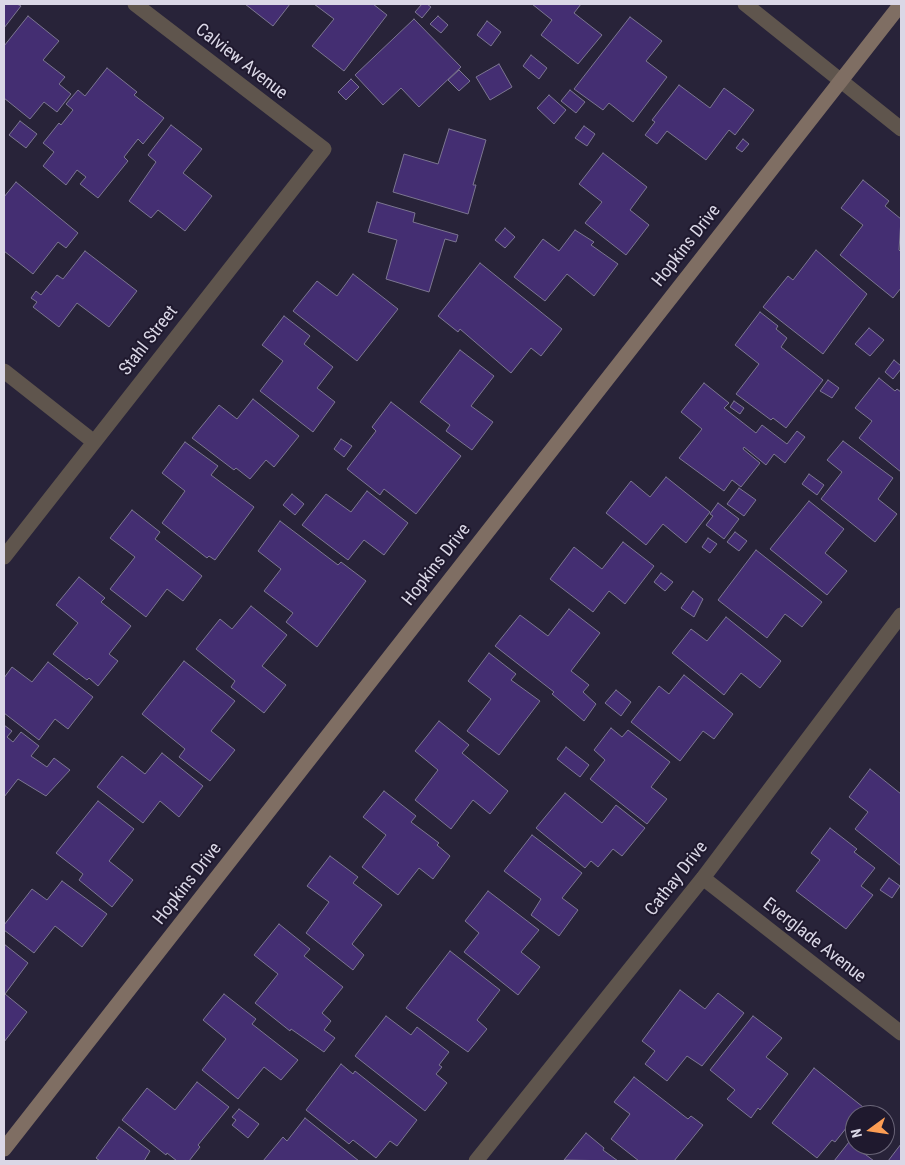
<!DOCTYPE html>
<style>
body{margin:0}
#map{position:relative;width:905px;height:1165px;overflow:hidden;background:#282339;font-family:"Roboto Condensed",sans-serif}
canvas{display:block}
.frame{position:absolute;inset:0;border:5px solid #dad7e6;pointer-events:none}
.north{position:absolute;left:845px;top:1105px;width:50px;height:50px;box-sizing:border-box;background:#1f192e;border:1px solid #6a6578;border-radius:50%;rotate:256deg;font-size:14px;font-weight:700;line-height:20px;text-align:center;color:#dad7e6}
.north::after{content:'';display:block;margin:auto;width:18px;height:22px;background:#fc9d54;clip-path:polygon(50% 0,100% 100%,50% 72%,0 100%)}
</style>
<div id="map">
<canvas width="905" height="1165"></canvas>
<div class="frame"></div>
<div class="north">N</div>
</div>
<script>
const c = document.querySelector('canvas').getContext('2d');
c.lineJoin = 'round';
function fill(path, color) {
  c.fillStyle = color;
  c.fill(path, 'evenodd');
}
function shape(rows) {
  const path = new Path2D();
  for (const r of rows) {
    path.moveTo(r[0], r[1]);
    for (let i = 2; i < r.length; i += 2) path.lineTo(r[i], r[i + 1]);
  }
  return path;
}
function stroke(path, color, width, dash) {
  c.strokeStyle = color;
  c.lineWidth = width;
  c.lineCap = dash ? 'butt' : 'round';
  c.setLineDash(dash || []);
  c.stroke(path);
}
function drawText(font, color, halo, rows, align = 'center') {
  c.font = font + ' "Roboto Condensed",sans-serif';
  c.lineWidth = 4;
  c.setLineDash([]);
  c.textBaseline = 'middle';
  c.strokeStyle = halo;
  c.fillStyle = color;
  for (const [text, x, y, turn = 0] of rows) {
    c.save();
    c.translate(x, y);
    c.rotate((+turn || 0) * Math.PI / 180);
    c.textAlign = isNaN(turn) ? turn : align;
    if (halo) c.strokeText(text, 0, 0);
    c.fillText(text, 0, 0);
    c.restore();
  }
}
const building = shape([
 [4,4,17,4,21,6,4,28,4,4],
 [245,4,290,4,273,26,245,4],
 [314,4,373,4,387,15,344,71,312,46,334,19,314,4],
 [422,4,427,4,431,7,422,18,415,12,422,4],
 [532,4,581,4,574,13,602,35,578,64,541,35,552,20,532,4],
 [28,16,59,41,43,60,65,77,59,84,71,94,57,112,44,102,30,119,4,98,4,46,28,16],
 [438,16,448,25,441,33,430,24,438,16],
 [630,17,662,41,646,61,667,77,633,122,609,103,603,110,574,89,630,17],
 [414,19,461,67,419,107,401,88,383,105,355,75,414,19],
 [487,21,501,32,491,46,477,35,487,21],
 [531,55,547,68,539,79,523,66,531,55],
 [499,64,512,87,490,100,476,77,499,64],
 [107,68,137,92,134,95,164,118,143,144,138,139,124,157,128,161,98,198,80,184,86,177,77,170,66,185,43,166,54,152,43,143,59,123,61,125,73,110,66,104,78,90,85,96,107,68],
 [459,70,470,81,459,91,448,80,459,70],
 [351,79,359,87,346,100,338,92,351,79],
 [679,85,710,108,724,88,754,110,735,135,729,130,706,160,667,131,657,144,645,135,655,122,652,120,679,85],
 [570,90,585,102,576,113,561,101,570,90],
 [549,95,566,110,554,124,537,108,549,95],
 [20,121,37,134,26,148,9,135,20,121],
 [171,125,202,149,183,173,212,196,185,231,158,210,151,218,129,201,156,162,148,155,171,125],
 [584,126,595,134,587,146,575,138,584,126],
 [449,129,486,140,473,185,476,185,468,214,393,192,404,154,438,164,449,129],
 [743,139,749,144,742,152,736,148,743,139],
 [603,153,647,187,630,210,649,225,626,255,585,223,602,202,579,184,603,153],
 [863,180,889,201,885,206,901,219,899,250,901,252,901,288,893,298,840,255,863,225,841,208,863,180],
 [16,182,78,233,66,248,58,242,33,274,4,251,4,197,16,182],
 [377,202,415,213,413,222,458,235,456,242,445,239,429,292,386,279,397,240,368,232,377,202],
 [505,228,515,237,505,248,495,240,505,228],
 [575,230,594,242,591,245,618,264,594,296,567,274,545,301,514,277,543,239,559,251,575,230],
 [816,250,867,294,823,354,763,307,788,276,793,280,816,250],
 [85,251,137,291,109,327,77,303,59,327,33,307,37,302,31,298,36,291,41,295,57,275,63,279,85,251],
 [480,263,562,329,541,356,531,348,511,373,460,329,458,332,438,316,480,263],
 [353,274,398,309,357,361,293,311,317,281,337,296,353,274],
 [760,312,778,326,776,329,787,338,781,347,823,380,786,428,773,418,771,420,736,394,759,364,735,345,760,312],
 [284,316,310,336,304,344,333,367,317,388,335,402,313,432,260,391,283,361,262,345,284,316],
 [869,328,884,340,870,356,855,344,869,328],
 [460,350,494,376,471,406,493,422,472,450,446,431,450,425,420,402,460,350],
 [894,360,901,366,901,369,893,379,885,372,894,360],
 [879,378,895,391,897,389,901,392,901,472,859,438,872,421,855,408,879,378],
 [828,380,839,388,832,398,820,391,828,380],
 [704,383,729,403,724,408,756,433,762,425,787,444,797,431,805,437,785,463,774,454,766,465,744,447,743,449,760,463,741,487,732,480,724,491,679,458,702,429,681,412,704,383],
 [253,399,299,436,274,467,266,460,250,479,236,468,234,470,192,438,219,405,237,419,253,399],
 [734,401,744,408,740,414,730,407,734,401],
 [391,402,461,456,416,514,384,489,380,495,347,469,376,431,372,427,391,402],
 [341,439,352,446,344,457,334,449,341,439],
 [843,441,893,478,878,499,897,514,875,542,821,499,842,472,827,460,843,441],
 [185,442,218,466,211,475,254,507,215,560,209,556,207,558,162,523,185,491,162,473,185,442],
 [809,474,824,485,817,495,802,484,809,474],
 [666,477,710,512,686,543,663,524,646,545,606,513,631,481,650,497,666,477],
 [739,488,756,500,744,516,727,504,739,488],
 [367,491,408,523,384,555,364,540,348,560,302,525,326,494,351,512,367,491],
 [292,494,304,504,295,515,283,505,292,494],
 [809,501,844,529,825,553,847,571,827,595,770,549,809,501],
 [718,503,739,519,724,539,706,525,713,516,710,514,718,503],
 [132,510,160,532,155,539,202,576,183,601,167,589,146,617,110,589,135,557,110,538,132,510],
 [280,521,338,565,341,562,366,581,317,647,286,622,293,613,264,591,281,569,258,551,280,521],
 [735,532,747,541,739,551,727,542,735,532],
 [708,538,717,544,710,553,702,547,708,538],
 [623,542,654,566,625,604,609,591,593,612,550,579,574,547,602,569,623,542],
 [756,550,822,602,802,627,785,614,767,638,718,600,756,550],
 [661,573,673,582,665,591,654,582,661,573],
 [79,577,105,598,101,602,131,626,109,654,118,661,98,686,89,678,87,680,53,654,78,623,56,605,79,577],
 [693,591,703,599,694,617,681,608,693,591],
 [251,606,287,635,262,666,286,685,264,713,231,687,235,681,196,649,220,619,232,629,251,606],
 [569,609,600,633,571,671,589,685,583,692,596,704,584,721,552,694,554,692,495,646,520,615,548,636,569,609],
 [726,617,781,661,760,688,741,673,724,695,672,653,691,629,707,641,726,617],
 [489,653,516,674,511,680,540,701,499,755,467,731,491,699,468,681,489,653],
 [184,661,235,701,211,731,235,750,210,781,179,757,185,749,142,714,184,661],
 [48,662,93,697,68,729,55,719,39,740,4,713,4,678,12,667,32,682,48,662],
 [684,675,733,714,714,739,703,731,680,761,631,722,659,686,669,694,684,675],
 [616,690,631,702,621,716,605,703,616,690],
 [439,721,469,745,462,753,508,791,490,814,473,800,451,829,415,800,438,770,415,751,439,721],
 [4,725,12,731,7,737,13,742,21,732,39,746,31,756,47,767,54,758,70,770,46,796,18,779,4,797,4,725],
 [611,728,622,737,628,730,670,762,651,787,667,799,647,824,590,779,605,760,594,750,611,728],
 [566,747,589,765,580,777,557,759,566,747],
 [162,753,203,786,179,817,160,801,143,823,97,787,122,756,145,774,162,753],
 [870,769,901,794,901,866,855,829,868,812,849,797,870,769],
 [384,791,416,816,411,822,439,843,437,845,450,856,433,879,419,868,398,895,362,867,386,835,363,817,384,791],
 [565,793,602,823,616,805,645,828,622,856,613,849,598,867,591,861,585,868,536,828,565,793],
 [98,801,134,829,109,861,133,880,112,907,79,880,83,874,56,853,98,801],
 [830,828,857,849,854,852,875,868,861,886,873,895,846,929,796,891,820,860,811,853,830,828],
 [532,835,582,873,562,898,578,910,559,936,531,915,541,899,504,871,532,835],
 [330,856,358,877,353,883,382,905,352,944,364,955,353,970,306,933,329,902,307,886,330,856],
 [889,878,900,886,892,898,880,890,889,878],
 [62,881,107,914,82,947,55,926,34,953,4,930,4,925,32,889,47,900,62,881],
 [488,891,539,930,521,952,540,967,518,995,464,952,479,933,465,921,488,891],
 [279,924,310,949,304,956,343,987,322,1013,331,1021,324,1030,335,1038,324,1052,291,1029,290,1031,255,1003,278,974,254,955,279,924],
 [4,944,28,963,5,994,27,1012,4,1042,4,944],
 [450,951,500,990,477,1020,487,1029,468,1052,406,1008,450,951],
 [680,990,705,1009,718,993,744,1013,702,1066,687,1056,667,1081,645,1064,655,1051,642,1041,680,990],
 [224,994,256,1019,252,1024,298,1060,281,1080,264,1067,238,1099,202,1070,226,1039,203,1020,224,994],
 [386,1016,411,1035,417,1027,449,1052,439,1065,442,1067,436,1074,447,1083,425,1111,355,1056,386,1016],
 [753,1016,782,1038,766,1057,788,1074,760,1110,758,1108,751,1118,727,1099,735,1090,710,1070,753,1016],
 [341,1064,353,1074,355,1071,417,1120,397,1146,390,1141,376,1158,353,1140,349,1144,306,1110,341,1064],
 [814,1068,863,1107,835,1142,832,1140,817,1158,772,1123,814,1068],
 [634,1077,688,1119,691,1116,703,1125,674,1161,639,1161,611,1139,630,1114,614,1102,634,1077],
 [197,1082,229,1107,198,1145,200,1147,189,1161,177,1161,167,1153,166,1155,122,1120,147,1088,175,1110,197,1082],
 [239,1109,259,1124,248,1138,232,1125,236,1120,232,1117,239,1109],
 [305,1118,359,1161,263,1161,283,1137,287,1141,305,1118],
 [119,1127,150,1151,144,1161,100,1161,96,1158,119,1127],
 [586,1133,604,1148,603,1150,618,1161,564,1160,586,1133],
 [849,1142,874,1161,834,1161,849,1142],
 [901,1144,901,1161,888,1161,901,1144]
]);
fill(building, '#442e72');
stroke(building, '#7c7691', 1);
stroke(shape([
 [745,4,901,129],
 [4,371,94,442],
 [4,557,324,149,135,4],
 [703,878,901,1033],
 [476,1161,703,878,901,615]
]), '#5f554d', 15);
stroke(shape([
 [4,1149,901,4]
]), '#7f6e63', 15);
drawText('18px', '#dad7e6', '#1f192e', [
 ["Calview Avenue",241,62,38],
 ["Hopkins Drive",687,246,-52],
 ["Stahl Street",149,341,-52],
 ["Hopkins Drive",437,565,-52],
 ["Cathay Drive",677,879,-52],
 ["Hopkins Drive",188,884,-52],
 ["Everglade Avenue",814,941,38]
]);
</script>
